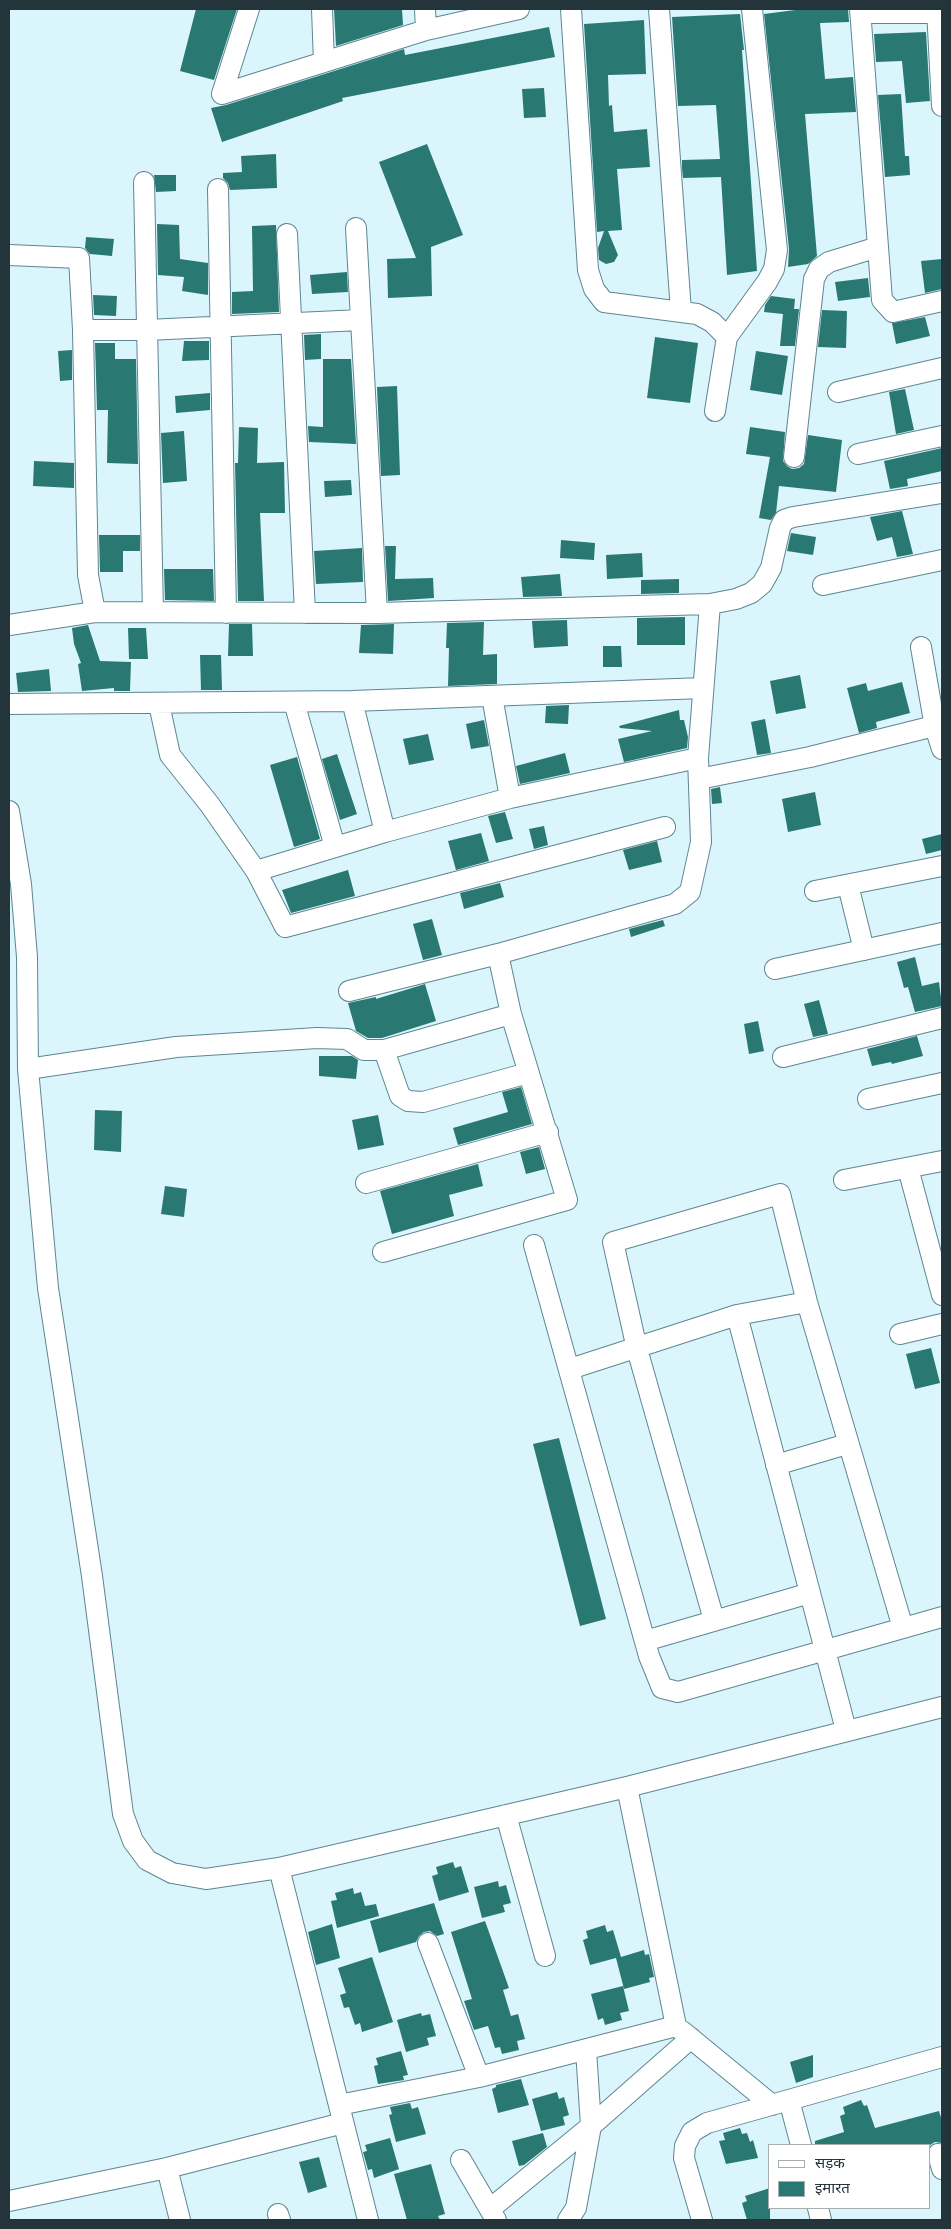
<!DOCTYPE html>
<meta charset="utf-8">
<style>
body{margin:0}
#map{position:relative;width:951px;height:2229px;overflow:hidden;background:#dbf5fd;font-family:Commissioner,"Noto Sans Devanagari",sans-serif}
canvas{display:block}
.frame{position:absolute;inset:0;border:10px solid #23343a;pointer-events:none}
.legend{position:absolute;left:768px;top:2144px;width:162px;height:65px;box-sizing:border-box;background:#fff;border:1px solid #a7aeb0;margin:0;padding:6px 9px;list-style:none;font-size:15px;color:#23343a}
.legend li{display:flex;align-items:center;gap:10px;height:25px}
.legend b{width:25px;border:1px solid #a7aeb0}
</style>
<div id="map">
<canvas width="951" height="2229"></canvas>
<div class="frame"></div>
<ul class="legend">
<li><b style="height:6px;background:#fff"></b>सड़क</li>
<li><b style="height:14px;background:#297972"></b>इमारत</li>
</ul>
</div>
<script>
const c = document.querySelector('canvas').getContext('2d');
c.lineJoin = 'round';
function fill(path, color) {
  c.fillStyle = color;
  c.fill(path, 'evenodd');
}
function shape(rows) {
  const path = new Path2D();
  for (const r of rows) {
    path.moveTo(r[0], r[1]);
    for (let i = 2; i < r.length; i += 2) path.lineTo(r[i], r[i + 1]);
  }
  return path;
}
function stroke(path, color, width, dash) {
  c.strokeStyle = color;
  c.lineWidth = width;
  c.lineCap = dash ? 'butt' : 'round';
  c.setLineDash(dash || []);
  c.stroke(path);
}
fill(shape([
 [196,9,237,9,214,80,180,71],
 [334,9,402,9,403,25,336,46],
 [803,9,848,9,849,22,820,23,825,79,853,77,856,112,805,114,817,256,808,264,788,267,789,249,764,14],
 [740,14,744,50,742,50,757,271,727,275,721,177,683,178,682,168,682,160,720,159,716,105,678,106,672,17],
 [644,20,646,74,608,75,609,106,612,105,614,132,647,129,650,167,617,169,622,230,608,231,618,255,614,262,606,264,599,260,598,248,604,231,597,232,584,24],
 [549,27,555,57,342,98,343,101,222,142,211,108,226,105,404,49,405,55],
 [926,32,930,101,906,103,902,61,876,62,874,34],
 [544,88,546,117,524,118,522,89],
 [901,94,905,156,909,156,910,175,885,177,878,95],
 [427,144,463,235,431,247,432,296,388,298,387,259,416,258,379,162],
 [276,154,277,188,230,190,228,183,223,178,223,173,242,172,241,156],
 [154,175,176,175,176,191,156,192],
 [157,224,179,225,180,259,208,263,208,295,182,291,184,277,158,275],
 [276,225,279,312,232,314,232,292,253,291,252,226],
 [86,237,114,239,112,256,90,254,85,248],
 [942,259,942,289,925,293,921,261],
 [347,272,348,292,312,294,310,275],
 [868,278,870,297,838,301,835,282],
 [93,295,117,296,116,316,94,315],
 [771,296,795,299,794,309,799,309,795,346,780,346,783,314,764,312,765,305],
 [822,310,847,311,846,348,818,347],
 [925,317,930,336,896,344,892,323],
 [321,334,321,359,305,360,304,335],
 [655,337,698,343,690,403,647,398],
 [184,341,209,341,209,360,182,361],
 [95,343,115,343,115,359,136,359,138,464,107,463,108,410,97,410],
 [72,350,72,380,60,381,58,351],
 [756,351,788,356,782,395,750,390],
 [323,359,351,359,356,444,309,442,308,426,323,427],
 [397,386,400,475,381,476,377,387],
 [905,389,914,430,896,434,889,392],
 [210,393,210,410,176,413,175,396],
 [239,427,258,428,257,463,284,462,285,513,260,513,264,601,238,601,235,463,238,463],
 [750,427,785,432,783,461,787,466,792,469,799,468,804,464,808,435,842,440,836,492,779,486,776,513,771,520,759,518,770,457,746,454],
 [184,431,187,481,163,483,161,433],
 [942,448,942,471,907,479,908,486,890,489,884,461],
 [34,461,74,463,74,488,33,486],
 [351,480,352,495,325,497,324,481],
 [902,511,913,554,897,557,892,537,877,541,870,517],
 [791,533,816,537,813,555,787,551],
 [99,535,140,535,140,551,123,551,123,572,100,572],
 [561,540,595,543,594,560,560,558],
 [385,546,396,546,395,579,433,578,434,598,388,601],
 [362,548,363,582,316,584,314,551],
 [642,553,643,577,607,579,606,555],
 [164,569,213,569,214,601,165,600],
 [560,574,562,596,523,597,521,577],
 [679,579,679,593,641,594,641,580],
 [685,617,685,645,637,645,637,618],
 [567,620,568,646,534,648,532,621],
 [484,622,483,655,497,654,497,684,448,686,449,648,446,648,447,623],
 [229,624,252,624,253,656,228,656],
 [394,624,393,654,359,653,361,625],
 [88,625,100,661,131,662,130,691,114,691,114,688,82,691,78,664,81,663,74,644,72,628],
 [128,628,146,628,148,659,129,659],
 [603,646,621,646,622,667,603,667],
 [200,655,221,655,222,690,201,690],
 [49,669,51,691,18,692,16,673],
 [800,675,806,708,776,714,770,681],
 [902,682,910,713,876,722,877,728,859,733,847,688,866,683,868,691],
 [569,705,568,724,545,723,546,706],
 [679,710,680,720,684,720,688,737,687,748,624,762,618,739,652,731,620,728,619,726],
 [765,719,771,753,757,755,751,722],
 [484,720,489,746,471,749,466,724],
 [428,734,434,760,409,765,403,739],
 [565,753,570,773,520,784,516,766],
 [337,754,357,814,340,820,322,759],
 [297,757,320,839,294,847,270,765],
 [720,787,722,803,712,804,711,789],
 [815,792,821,825,788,832,782,799],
 [505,812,513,839,496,843,488,816],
 [544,826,548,845,534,849,529,829],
 [481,833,489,861,456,870,448,841],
 [942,834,942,850,926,854,922,839],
 [657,841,662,862,629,870,623,850],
 [348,870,355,896,291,913,282,890],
 [500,883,504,897,464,909,460,893],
 [432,919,442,955,423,960,413,924],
 [663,920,665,926,631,937,629,929],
 [915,957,922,986,939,982,942,1006,915,1012,908,987,904,988,897,962],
 [425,984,436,1021,382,1038,368,1038,356,1031,348,1003,376,997,376,999],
 [819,1000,828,1034,813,1037,804,1004],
 [758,1021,764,1051,749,1054,744,1024],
 [917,1036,923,1056,892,1064,891,1062,872,1066,867,1049],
 [319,1056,352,1056,358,1060,356,1079,319,1076],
 [521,1087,532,1124,458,1145,453,1128,508,1112,502,1092],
 [95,1110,122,1111,121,1152,94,1150],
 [378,1115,384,1145,358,1150,352,1120],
 [539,1147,545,1169,526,1174,520,1152],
 [478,1164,483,1186,449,1195,454,1216,392,1234,380,1191],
 [165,1186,187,1189,184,1217,161,1214],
 [931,1348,940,1383,915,1389,906,1354],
 [559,1438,606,1619,580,1626,533,1444],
 [453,1862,455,1868,461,1866,469,1892,439,1901,432,1876,438,1874,436,1867],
 [498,1881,499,1887,506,1885,511,1903,503,1905,505,1912,482,1918,474,1887],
 [353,1888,354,1894,361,1892,365,1906,376,1904,379,1916,337,1928,331,1901,337,1900,335,1893],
 [434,1903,444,1934,437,1936,430,1931,424,1932,419,1936,416,1942,379,1953,370,1921],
 [485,1921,509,1988,503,1990,511,2016,518,2014,525,2039,517,2041,519,2050,502,2054,500,2047,495,2048,488,2026,474,2030,464,2001,472,1999,451,1932],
 [332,1924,340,1958,316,1965,308,1932],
 [605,1925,607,1932,613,1930,621,1957,644,1950,645,1955,649,1954,654,1977,649,1978,650,1982,624,1989,616,1958,590,1965,583,1940,588,1938,586,1931],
 [372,1957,393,2022,362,2032,360,2023,355,2025,349,2007,344,2008,340,1995,346,1993,338,1968],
 [623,1986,629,2011,620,2013,622,2020,605,2025,603,2018,598,2020,591,1994],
 [421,2013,422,2016,430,2014,436,2036,427,2038,429,2045,406,2052,397,2020],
 [401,2051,408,2075,403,2076,404,2080,378,2084,374,2066,378,2065,376,2058],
 [813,2055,813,2077,796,2083,790,2062],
 [521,2079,529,2105,498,2113,492,2089,496,2087,496,2085],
 [557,2092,559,2099,564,2097,569,2115,563,2117,565,2125,541,2131,532,2099],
 [861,2100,864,2106,867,2105,875,2128,939,2111,942,2121,942,2143,935,2142,930,2145,815,2145,815,2141,844,2132,840,2116,845,2114,843,2107],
 [410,2103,412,2109,418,2107,426,2134,396,2142,389,2115,392,2114,390,2107],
 [740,2128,742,2134,747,2133,750,2142,753,2140,758,2158,726,2164,719,2141,725,2140,723,2133],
 [543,2133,547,2147,524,2165,519,2166,512,2141],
 [390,2138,399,2169,374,2178,372,2169,368,2170,363,2152,367,2151,365,2145],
 [319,2157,327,2187,308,2193,299,2162],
 [431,2164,445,2214,438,2216,440,2220,407,2220,394,2174],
 [770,2188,770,2220,747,2220,742,2203,747,2201,745,2196]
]), '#297972');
const minor = shape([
 [322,9,324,62],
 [425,9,426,30],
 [571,9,588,270,594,289,604,302,697,314,712,322,727,337],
 [659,9,681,311],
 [860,9,882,300,893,312,942,301],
 [937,9,942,106],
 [861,13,942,13],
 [222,94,426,30,519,9],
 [222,94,249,9],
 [144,182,153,612],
 [218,189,226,613],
 [356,228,377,613],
 [287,234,305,613],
 [9,255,79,258,83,330,88,575,95,612,377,613,710,604,736,599,751,593,762,584,771,568,780,528,784,520,793,517,942,493],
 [83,330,147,330,361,320],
 [838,392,942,368],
 [715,411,727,337,767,282,774,269,777,250,752,9],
 [858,454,942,436],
 [794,457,814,279,819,269,829,262,878,247],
 [823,585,942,560],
 [9,625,95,612],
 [921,647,935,727,942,749],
 [492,696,510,798],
 [352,701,385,832],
 [294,702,335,847],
 [9,704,352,701,703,688],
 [159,704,170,755,210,805,256,871,285,927,665,827],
 [699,779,810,757,942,724],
 [9,811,21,884,27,957,28,1069,48,1288,92,1576,123,1814,133,1841,147,1860,172,1873,206,1879,279,1868,627,1787,942,1707],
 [256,871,385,832,510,798,698,758,710,604],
 [848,885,864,950],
 [815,891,942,866],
 [775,969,942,933],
 [349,991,498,954,675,904,690,892,701,842,698,758],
 [384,1050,400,1096,408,1101,423,1102,528,1073],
 [783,1057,942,1018],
 [28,1069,176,1047,317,1038,347,1039,364,1050,384,1050,511,1014],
 [868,1099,942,1083],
 [908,1168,942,1295],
 [844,1180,942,1161],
 [366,1183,548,1132],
 [534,1245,649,1656,662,1688,678,1692,942,1617],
 [383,1252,567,1200,511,1014,498,954],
 [737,1315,846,1730],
 [900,1334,942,1324],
 [570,1369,737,1315,807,1302],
 [776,1465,847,1444],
 [714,1620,637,1349,613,1242,780,1194,807,1302,903,1628],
 [645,1641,810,1593],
 [506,1815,545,1956],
 [279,1868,368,2220],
 [428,1943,479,2077],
 [682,2031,772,2105],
 [789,2100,801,2145],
 [339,2105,479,2077,676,2026,627,1787],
 [938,2154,942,2169],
 [461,2160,496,2220],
 [167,2168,180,2220],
 [9,2201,167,2168,343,2123],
 [818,2208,821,2220],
 [490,2209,591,2126,691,2038],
 [278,2214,280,2220],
 [568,2220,576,2208,591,2126,586,2050],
 [702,2220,684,2158,685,2146,692,2132,707,2123,942,2057]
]);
stroke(minor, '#5d8692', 22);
stroke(minor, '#fff', 20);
</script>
